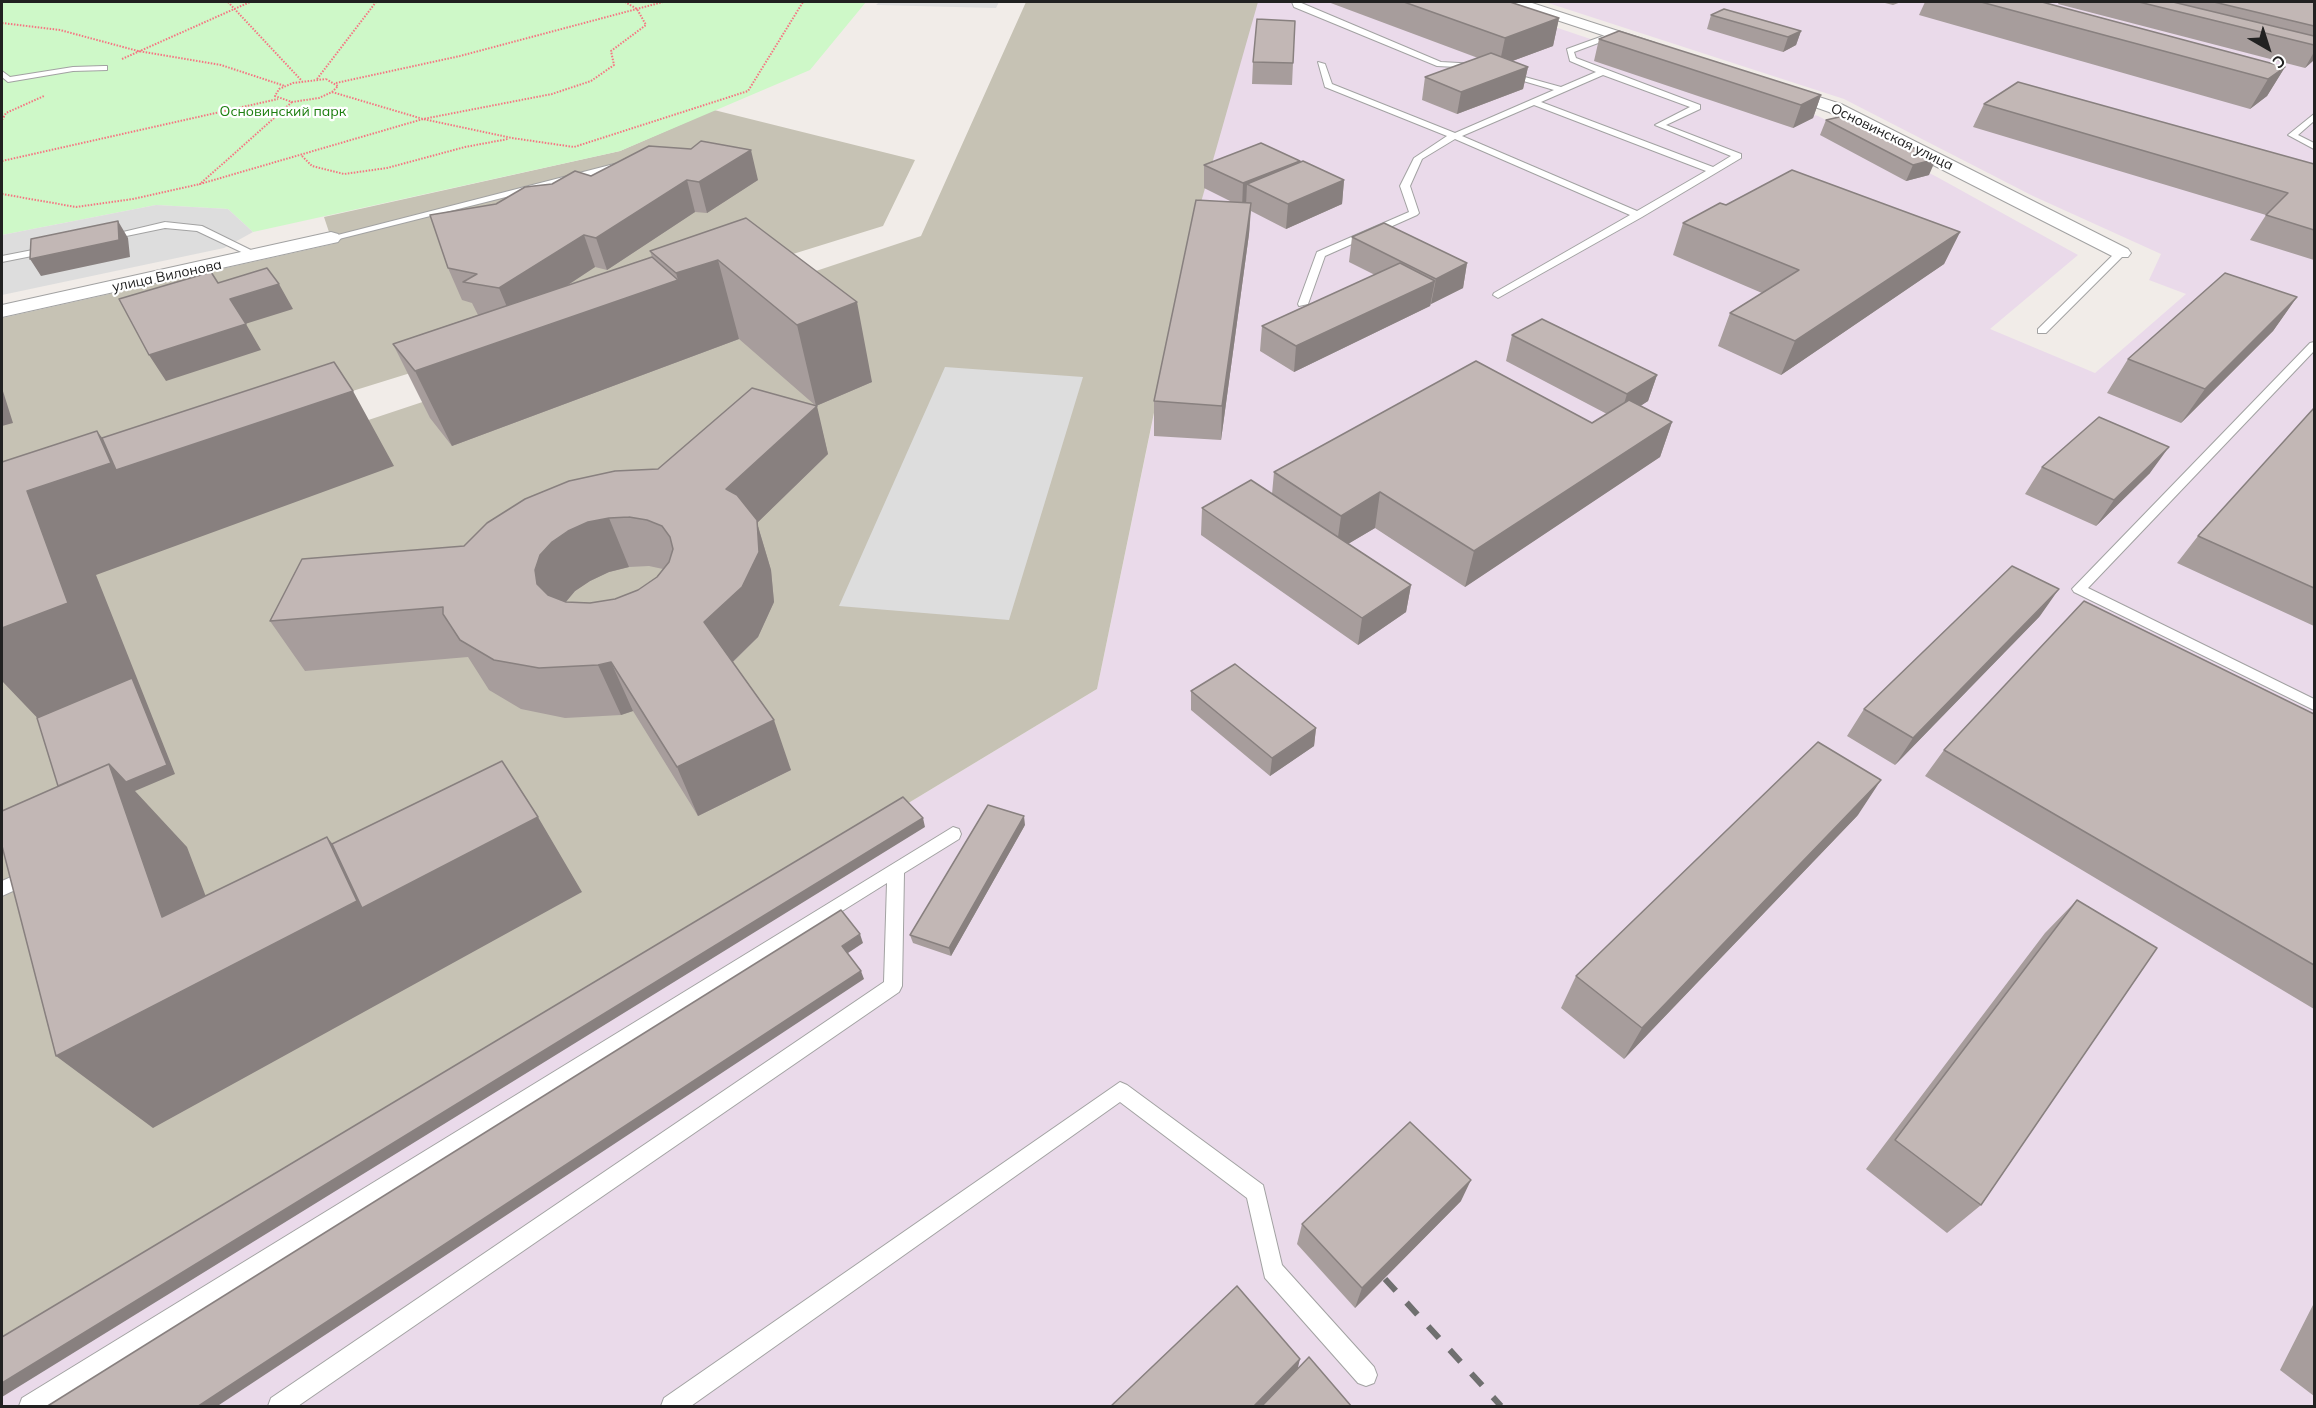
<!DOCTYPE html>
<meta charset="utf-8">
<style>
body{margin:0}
#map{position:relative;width:2316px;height:1408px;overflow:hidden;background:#f1ece8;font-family:Mulish,sans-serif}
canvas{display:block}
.frame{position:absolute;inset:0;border:3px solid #212121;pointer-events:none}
.north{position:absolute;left:2238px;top:18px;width:60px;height:60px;-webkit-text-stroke:4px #fff;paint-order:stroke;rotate:141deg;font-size:16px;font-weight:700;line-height:24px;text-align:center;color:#212121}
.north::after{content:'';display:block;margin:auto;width:21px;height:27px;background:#212121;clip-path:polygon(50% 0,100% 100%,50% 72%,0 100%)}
</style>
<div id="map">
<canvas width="2316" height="1408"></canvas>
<div class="frame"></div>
<div class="north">С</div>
</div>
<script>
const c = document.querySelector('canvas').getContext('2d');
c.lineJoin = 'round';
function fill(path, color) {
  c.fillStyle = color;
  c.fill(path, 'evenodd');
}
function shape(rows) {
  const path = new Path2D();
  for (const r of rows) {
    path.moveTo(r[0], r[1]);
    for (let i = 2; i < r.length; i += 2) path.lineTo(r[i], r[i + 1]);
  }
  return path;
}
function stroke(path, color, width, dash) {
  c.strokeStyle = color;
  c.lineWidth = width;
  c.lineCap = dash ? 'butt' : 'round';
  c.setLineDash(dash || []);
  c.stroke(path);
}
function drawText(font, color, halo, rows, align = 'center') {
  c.font = font + ' Mulish,sans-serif';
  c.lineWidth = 4.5;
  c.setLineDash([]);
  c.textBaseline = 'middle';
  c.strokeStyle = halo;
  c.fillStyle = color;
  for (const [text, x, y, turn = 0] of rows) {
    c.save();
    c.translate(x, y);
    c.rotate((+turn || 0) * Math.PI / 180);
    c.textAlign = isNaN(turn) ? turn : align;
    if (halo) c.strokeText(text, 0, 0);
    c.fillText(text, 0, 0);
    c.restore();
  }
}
fill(shape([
 [1257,2,1481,2,1818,116,1937,177,2078,255,1990,329,2095,373,2186,294,2149,280,2161,254,2033,196,1844,99,1545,2,2314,2,2314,1406,2,1406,2,1351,1097,689,1197,206]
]), '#eadaea');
fill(shape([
 [1026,2,1258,2,1188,248,1097,689,2,1351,2,542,921,236],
 [714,110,915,160,883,226,2,500,2,318,333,244,324,217,620,151]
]), '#c6c2b4');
fill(shape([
 [2,2,866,2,810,70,620,151,253,232,228,209,156,205,2,235]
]), '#cef8c8');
fill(shape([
 [879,2,999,2,996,8,876,5],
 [156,205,228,209,253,232,224,248,2,295,2,235],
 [945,367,1083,377,1009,620,839,606]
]), '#ddd');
const service = shape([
 [1292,2,1299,2,1441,62,1477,64,1481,66,1477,68,1437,66,1294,7,1292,2],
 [1614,32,1617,32,1617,36,1574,52,1576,58,1700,105,1700,109,1666,125,1741,154,1741,158,1642,217,1498,298,1493,295,1494,293,1630,215,1455,139,1422,159,1410,186,1419,213,1417,215,1325,256,1308,304,1299,306,1298,304,1317,252,1409,212,1400,186,1414,158,1447,136,1325,87,1318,62,1325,64,1332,84,1455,133,1554,90,1503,75,1503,71,1561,87,1596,72,1570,61,1567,49,1614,32],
 [1603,75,1690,107,1655,125,1731,156,1713,167,1541,102,1603,75],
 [1534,105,1706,171,1637,211,1462,136,1534,105],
 [104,66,107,66,107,70,73,71,8,82,2,77,2,71,10,77,73,67,104,66],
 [2314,114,2314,121,2298,135,2314,143,2314,149,2288,135,2314,114],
 [622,162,626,165,625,167,331,241,326,238,622,162],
 [165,222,202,226,263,256,254,258,197,231,165,228,107,240,102,237,165,222],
 [48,247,53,250,52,252,2,262,2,256,48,247],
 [2117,251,2126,253,2046,333,2038,333,2038,329,2117,251],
 [2314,342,2314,351,2088,588,2314,699,2314,710,2074,592,2072,589,2310,343,2314,342],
 [953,827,959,829,961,834,959,839,904,873,902,986,899,992,298,1406,268,1406,271,1398,884,982,887,883,50,1406,19,1406,22,1398,953,827],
 [29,869,35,871,37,876,35,881,2,896,2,881,29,869],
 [1120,1082,1127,1085,1263,1185,1282,1265,1374,1367,1377,1375,1374,1383,1366,1386,1358,1383,1265,1278,1247,1198,1120,1102,691,1406,661,1406,664,1398,1120,1082]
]);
const minor = shape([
 [1509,2,1529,2,1655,43,1658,46,1655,49,1645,49,1511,5,1509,2],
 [1781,85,1841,104,2128,249,2131,253,2128,257,2114,257,1829,112,1775,93,1773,90,1775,87,1781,85],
 [331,232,338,234,341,238,338,242,2,317,2,305,331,232]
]);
stroke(service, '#a2a2a2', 2);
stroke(minor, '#a2a2a2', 2);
stroke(shape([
 [228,2,302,81],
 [2,23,60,30,138,51,221,65,285,86],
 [122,59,250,2],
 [317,79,376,2],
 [326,79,338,86,332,92,319,98,292,102,275,96,279,89,293,83,326,79],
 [336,83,460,56,663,2],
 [332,92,423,119,512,138,574,147,748,91,803,2],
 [292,102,200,184,423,119,552,94,591,81,614,65,611,51,646,25,637,9,625,2],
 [2,120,6,113,44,96],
 [302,156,312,166,344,174,387,168,465,147,508,139],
 [2,161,278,99],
 [2,194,76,207,133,199,200,184]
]), '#f57582', 2, [1.5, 1.5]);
fill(service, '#fff');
fill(minor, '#fff');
stroke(shape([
 [1385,1279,1501,1406]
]), '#6f6f6f', 6, [16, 16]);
fill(shape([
 [1328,2,1510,2,1559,18,1553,46,1512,61,1528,67,1523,89,1457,114,1422,100,1425,77,1478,58],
 [1881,2,1901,2,1893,5],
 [1925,2,2042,2,2285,67,2267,96,2250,109,1919,15],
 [2059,2,2314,2,2314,60,2305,68,2058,4],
 [1711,15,1801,31,1796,45,1783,52,1707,29],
 [1599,39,1821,95,1813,118,1793,128,1594,61],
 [1253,62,1293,63,1292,85,1252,84],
 [1984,104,2314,164,2314,260,2250,240,2266,215,1973,127],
 [1848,115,1929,175,1906,181,1820,135,1826,120],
 [1299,163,1344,180,1342,204,1286,229,1251,211,1249,234,1221,440,1154,436,1154,401,1230,201,1204,188,1204,165],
 [591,176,758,180,707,213,695,212,607,270,595,267,568,285,652,257,650,251,746,218,872,382,816,406,828,454,757,523,771,570,774,602,758,637,733,662,791,770,698,816,633,711,621,715,565,718,521,709,489,690,468,657,305,671,270,621,464,546,816,406,739,339,452,446,430,418,393,344,478,315,472,303,462,300,448,268,496,204,552,184],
 [649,566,663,569,657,577,638,590,615,599,590,603,566,602,575,591,590,581,609,572,629,567],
 [1726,205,1960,232,1944,264,1781,375,1718,346,1730,313,1762,293,1673,255,1683,223],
 [1352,237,1467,263,1463,288,1431,304,1430,306,1294,372,1260,351,1262,326,1375,275,1349,262],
 [2297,297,2273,331,2181,423,2107,393,2128,359],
 [1512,335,1657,375,1648,401,1640,406,1672,422,1660,457,1465,587,1375,528,1348,544,1411,585,1406,612,1358,645,1201,535,1202,508,1272,494,1274,472,1592,423,1607,414,1506,361],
 [2314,408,2314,626,2177,563,2198,536],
 [2042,467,2150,473,2096,526,2025,494],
 [2040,616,1895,765,1847,736,1864,709],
 [1191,691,1316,728,1314,746,1270,776,1191,710],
 [2314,714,2314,1009,1925,776,1944,750],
 [1858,815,1624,1059,1561,1008,1576,976],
 [1025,825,951,956,913,943,910,935],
 [2077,900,1981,1205,1947,1233,1866,1169,2045,933],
 [1461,1201,1355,1308,1297,1244,1302,1224],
 [2314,1303,2314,1396,2280,1370]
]), '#a79d9c');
fill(shape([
 [1559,18,1553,46,1499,66,1505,38],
 [1801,31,1796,45,1783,52,1788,37],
 [2314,52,2314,60,2305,68],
 [1528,67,1523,89,1457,114,1461,92],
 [2285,67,2267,96,2250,109,2268,79],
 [1821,95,1813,118,1793,128,1801,105],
 [751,150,758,180,707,213,699,182],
 [1936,159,1929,175,1906,181,1913,165],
 [1300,161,1298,184,1247,184,1246,206,1242,208,1243,183],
 [687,180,695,212,607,270,596,238],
 [1344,180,1342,204,1286,229,1288,204],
 [1251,203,1249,234,1221,440,1222,406],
 [118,221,128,238,130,257,41,276,30,259],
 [1960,232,1944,264,1781,375,1795,341],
 [584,235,595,267,513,321,499,288],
 [718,260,739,339,452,446,415,371,678,280,676,273],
 [1467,263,1463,288,1431,304,1436,279],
 [1435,281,1430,306,1294,372,1296,346],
 [279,284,293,309,245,324,230,299],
 [2297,297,2273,331,2181,423,2205,389],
 [857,302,872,382,816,406,797,325],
 [246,324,261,350,166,381,149,355],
 [1657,375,1648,401,1619,420,1627,394],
 [2,388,13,423,2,426],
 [353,391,394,466,96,575,175,774,135,791,187,847,232,965,327,837,377,900,538,817,582,892,153,1128,56,1056,162,917,109,764,167,765,46,727,2,681,2,628,27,491,97,431,124,467],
 [817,406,828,454,757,523,771,570,774,602,758,637,722,672,704,622,726,489],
 [1672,422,1660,457,1465,587,1474,551],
 [2169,447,2150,473,2096,526,2114,500],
 [1380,492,1375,528,1336,551,1341,516],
 [609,518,629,567,609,572,590,581,575,591,564,604,558,620,537,584,535,570,540,555,552,542,568,531,588,522],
 [1411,585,1406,612,1358,645,1362,618],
 [2059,589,2040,616,1895,765,1913,738],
 [611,662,633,711,621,715,598,665],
 [774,720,791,770,698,816,677,767],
 [1316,728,1314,746,1270,776,1272,758],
 [1881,780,1858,815,1624,1059,1642,1028],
 [1024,816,1025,825,951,956,949,948],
 [923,818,925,827,2,1397,2,1383],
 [860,934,863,943,845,955,842,946],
 [861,971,864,979,216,1407,197,1407],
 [1471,1180,1461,1201,1355,1308,1362,1288],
 [1300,1359,1296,1376,1266,1407,1253,1407]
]), '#88807f');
const building = shape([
 [1404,2,1510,2,1559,18,1505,38,1404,2],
 [1981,2,2042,2,2285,67,2268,79,1981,2],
 [2139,2,2173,2,2314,36,2314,45,2139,2],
 [2214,2,2314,2,2314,26,2214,2],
 [1724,9,1801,31,1788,37,1711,15,1724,9],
 [1257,19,1295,21,1293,63,1253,62,1257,19],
 [1619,31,1821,95,1801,105,1599,39,1619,31],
 [1491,53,1528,67,1461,92,1425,77,1491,53],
 [2018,82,2314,164,2314,230,2266,215,2288,193,1984,104,2018,82],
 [1848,115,1936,159,1913,165,1826,120,1848,115],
 [701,141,751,150,699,182,687,180,596,238,584,235,499,288,463,282,477,274,448,268,430,215,496,204,525,187,552,184,575,171,591,176,649,146,691,149,701,141],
 [1261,143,1300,161,1243,183,1204,165,1261,143],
 [1303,161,1344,180,1288,204,1247,184,1303,161],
 [1792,170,1960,232,1795,341,1730,313,1799,270,1683,223,1720,203,1726,205,1792,170],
 [1196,200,1251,203,1222,406,1154,401,1196,200],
 [746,218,857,302,797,325,718,260,676,273,650,251,746,218],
 [118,221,119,240,30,259,31,239,118,221],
 [1384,223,1467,263,1436,279,1352,237,1384,223],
 [652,257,678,280,415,371,393,344,652,257],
 [1400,263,1435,281,1296,346,1262,326,1400,263],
 [267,268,279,284,230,299,246,324,149,355,119,299,211,272,218,283,267,268],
 [2225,273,2297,297,2205,389,2128,359,2225,273],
 [1542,319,1657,375,1627,394,1512,335,1542,319],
 [1476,361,1592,423,1629,400,1672,422,1474,551,1380,492,1341,516,1274,472,1476,361],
 [334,362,353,391,116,470,102,438,334,362],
 [752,388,817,406,726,489,737,495,757,520,759,552,742,587,704,622,774,720,677,767,611,662,598,665,539,668,494,660,460,640,443,614,443,607,270,621,302,559,464,546,487,523,525,499,569,481,615,471,658,469,752,388],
 [629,517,647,520,662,526,670,537,673,549,669,562,657,577,638,590,615,599,590,603,566,602,548,595,537,584,535,570,540,555,552,542,568,531,588,522,609,518,629,517],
 [2314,408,2314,588,2198,536,2314,408],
 [2099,417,2169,447,2114,500,2042,467,2099,417],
 [97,431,111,463,27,491,68,603,2,628,2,462,97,431],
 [1251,480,1411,585,1362,618,1202,508,1251,480],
 [2012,566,2059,589,1913,738,1864,709,2012,566],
 [2084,601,2314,714,2314,965,1944,750,2084,601],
 [1235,664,1316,728,1272,758,1191,691,1235,664],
 [132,678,167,765,126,782,109,764,58,786,37,718,132,678],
 [1818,742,1881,780,1642,1028,1576,976,1818,742],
 [502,761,538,817,362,908,332,844,502,761],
 [109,764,162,917,327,837,357,901,56,1056,2,846,2,811,109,764],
 [903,797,923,818,2,1383,2,1337,903,797],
 [988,805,1024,816,949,948,910,935,988,805],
 [2077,900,2157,948,1981,1205,1895,1140,2077,900],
 [841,910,860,934,842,946,861,971,197,1407,46,1407,841,910],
 [1410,1122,1471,1180,1362,1288,1302,1224,1410,1122],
 [1237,1286,1300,1359,1253,1407,1110,1407,1237,1286],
 [1309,1357,1352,1407,1261,1407,1309,1357]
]);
fill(building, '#c2b7b5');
stroke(building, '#88807f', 1.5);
drawText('14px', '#1d7f10', '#fff', [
 ["Основинский парк",283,112]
]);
drawText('14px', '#212121', '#fff', [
 ["Основинская улица",1892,137,26],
 ["улица Вилонова",167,276,-12]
]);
</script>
